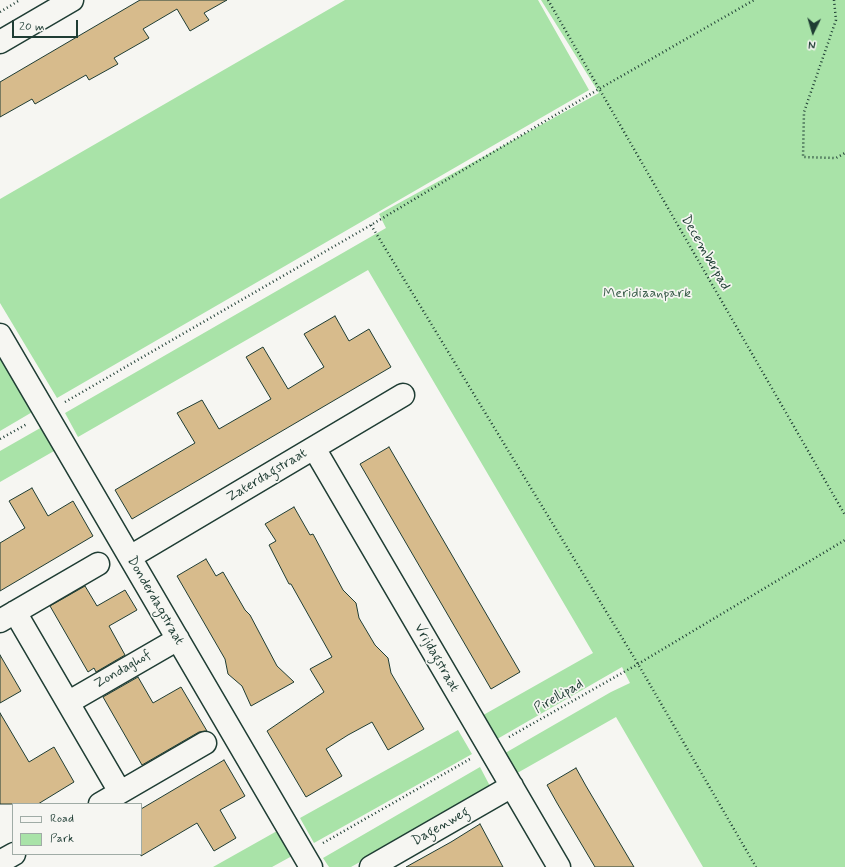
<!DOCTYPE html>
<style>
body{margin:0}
#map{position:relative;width:845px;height:867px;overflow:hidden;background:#f6f6f2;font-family:Mynerve,sans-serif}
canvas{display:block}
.legend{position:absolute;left:12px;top:803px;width:130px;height:52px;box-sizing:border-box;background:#f6f6f2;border:1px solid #a0aca6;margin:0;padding:5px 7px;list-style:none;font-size:12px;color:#1f3d34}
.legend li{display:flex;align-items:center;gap:8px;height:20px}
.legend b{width:20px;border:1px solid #a0aca6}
.north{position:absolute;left:793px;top:12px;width:40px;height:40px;-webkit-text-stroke:3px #f6f6f2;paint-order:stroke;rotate:185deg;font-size:11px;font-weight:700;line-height:16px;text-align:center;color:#1f3d34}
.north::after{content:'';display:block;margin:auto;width:14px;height:18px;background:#1f3d34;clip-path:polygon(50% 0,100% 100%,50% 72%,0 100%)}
.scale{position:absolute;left:12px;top:20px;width:66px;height:18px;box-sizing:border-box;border:2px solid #1f3d34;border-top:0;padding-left:5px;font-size:12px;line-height:14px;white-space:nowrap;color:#1f3d34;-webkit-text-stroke:3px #f6f6f2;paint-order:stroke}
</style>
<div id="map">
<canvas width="845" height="867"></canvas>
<ul class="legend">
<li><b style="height:5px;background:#f6f6f2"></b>Road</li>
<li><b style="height:11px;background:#a9e3a8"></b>Park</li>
</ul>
<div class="north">N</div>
<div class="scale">20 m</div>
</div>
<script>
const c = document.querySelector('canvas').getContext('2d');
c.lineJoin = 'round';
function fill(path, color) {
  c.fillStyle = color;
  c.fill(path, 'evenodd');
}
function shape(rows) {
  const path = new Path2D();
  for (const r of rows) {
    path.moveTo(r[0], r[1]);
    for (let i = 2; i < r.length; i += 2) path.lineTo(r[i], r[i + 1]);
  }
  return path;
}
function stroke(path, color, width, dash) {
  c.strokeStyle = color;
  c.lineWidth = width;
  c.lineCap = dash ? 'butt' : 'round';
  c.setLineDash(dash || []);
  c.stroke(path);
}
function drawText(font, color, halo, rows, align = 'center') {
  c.font = font + ' Mynerve,sans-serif';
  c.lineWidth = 3.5;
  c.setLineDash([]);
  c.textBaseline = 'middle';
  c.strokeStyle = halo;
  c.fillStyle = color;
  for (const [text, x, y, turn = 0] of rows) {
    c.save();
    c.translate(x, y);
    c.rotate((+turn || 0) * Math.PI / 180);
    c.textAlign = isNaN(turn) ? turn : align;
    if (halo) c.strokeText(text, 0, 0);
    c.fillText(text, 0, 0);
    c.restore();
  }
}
fill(shape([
 [345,0,538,0,589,90,57,398,0,303,0,199],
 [541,0,845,0,845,867,703,867,616,717,512,776,500,756,611,692,630,683,622,667,492,742,478,718,593,653,368,270,78,437,65,413,386,228,379,214,599,93],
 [0,353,34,411,0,431],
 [42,427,54,451,0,482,0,451],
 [458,730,472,754,314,843,300,818],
 [480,767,491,788,351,867,329,867,323,858],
 [277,831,292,856,272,867,213,867]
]), '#a9e3a8');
const building = shape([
 [140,0,227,0,204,13,209,20,190,31,177,9,143,29,149,38,114,58,118,64,89,80,86,75,35,104,32,99,0,117,0,82,140,0],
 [335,316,349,341,369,329,391,367,132,519,115,490,195,443,177,413,202,400,219,429,271,399,246,357,263,347,288,389,324,367,304,334,335,316],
 [389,447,520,672,491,689,360,464,389,447],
 [32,488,48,516,73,501,93,536,0,591,0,543,25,528,9,501,32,488],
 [294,507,310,535,313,534,343,590,356,603,359,618,375,645,388,658,391,673,424,729,388,750,372,722,348,735,326,749,342,776,306,797,267,731,324,692,310,669,332,657,291,584,289,584,269,545,276,541,265,524,294,507],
 [206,559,216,576,223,572,245,610,250,615,277,666,294,682,251,706,242,686,228,674,225,659,177,576,206,559],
 [85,586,97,606,125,590,137,610,109,626,125,655,96,672,94,668,88,672,50,606,85,586],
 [0,655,21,691,0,703,0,655],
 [138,677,153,703,181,687,207,731,199,732,142,765,103,697,138,677],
 [0,713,29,762,54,747,74,782,38,804,0,804,0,713],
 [224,760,245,796,220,810,236,838,214,851,197,823,141,856,141,809,224,760],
 [576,768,586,786,634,867,595,867,557,803,547,785,576,768],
 [480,824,503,867,406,867,451,842,480,824]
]);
fill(building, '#d7bb8c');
stroke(building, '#1f3d34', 1);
const street = shape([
 [0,42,72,0],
 [0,335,311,867],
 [314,448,559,867],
 [130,557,403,395],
 [15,612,120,792],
 [0,621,98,564],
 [69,702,178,639],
 [100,804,205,743],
 [0,862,14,854],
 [371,867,512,786]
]);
stroke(street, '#1f3d34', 25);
stroke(shape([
 [548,0,845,515],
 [834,0,836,20,804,112,803,157,836,158,845,153],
 [0,12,20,0],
 [371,225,638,664,756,867],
 [65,402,371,225,599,89,754,0],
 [0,439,27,424],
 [509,737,638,664,845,540],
 [323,843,470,759]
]), '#1f3d34', 2.5, [1, 3]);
stroke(street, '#f6f6f2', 22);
drawText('14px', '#1f3d34', '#f6f6f2', [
 ["Decemberpad",705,253,60],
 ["Zaterdagstraat",267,476,-31],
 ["Donderdagstraat",155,601,60],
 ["Vrijdagstraat",436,658,60],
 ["Zondaghof",123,670,-30],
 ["Pirellipad",559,697,-30],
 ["Dagenweg",441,827,-30]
]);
drawText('14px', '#3b5e4b', '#f6f6f2', [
 ["Meridiaanpark",647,294]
]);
</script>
